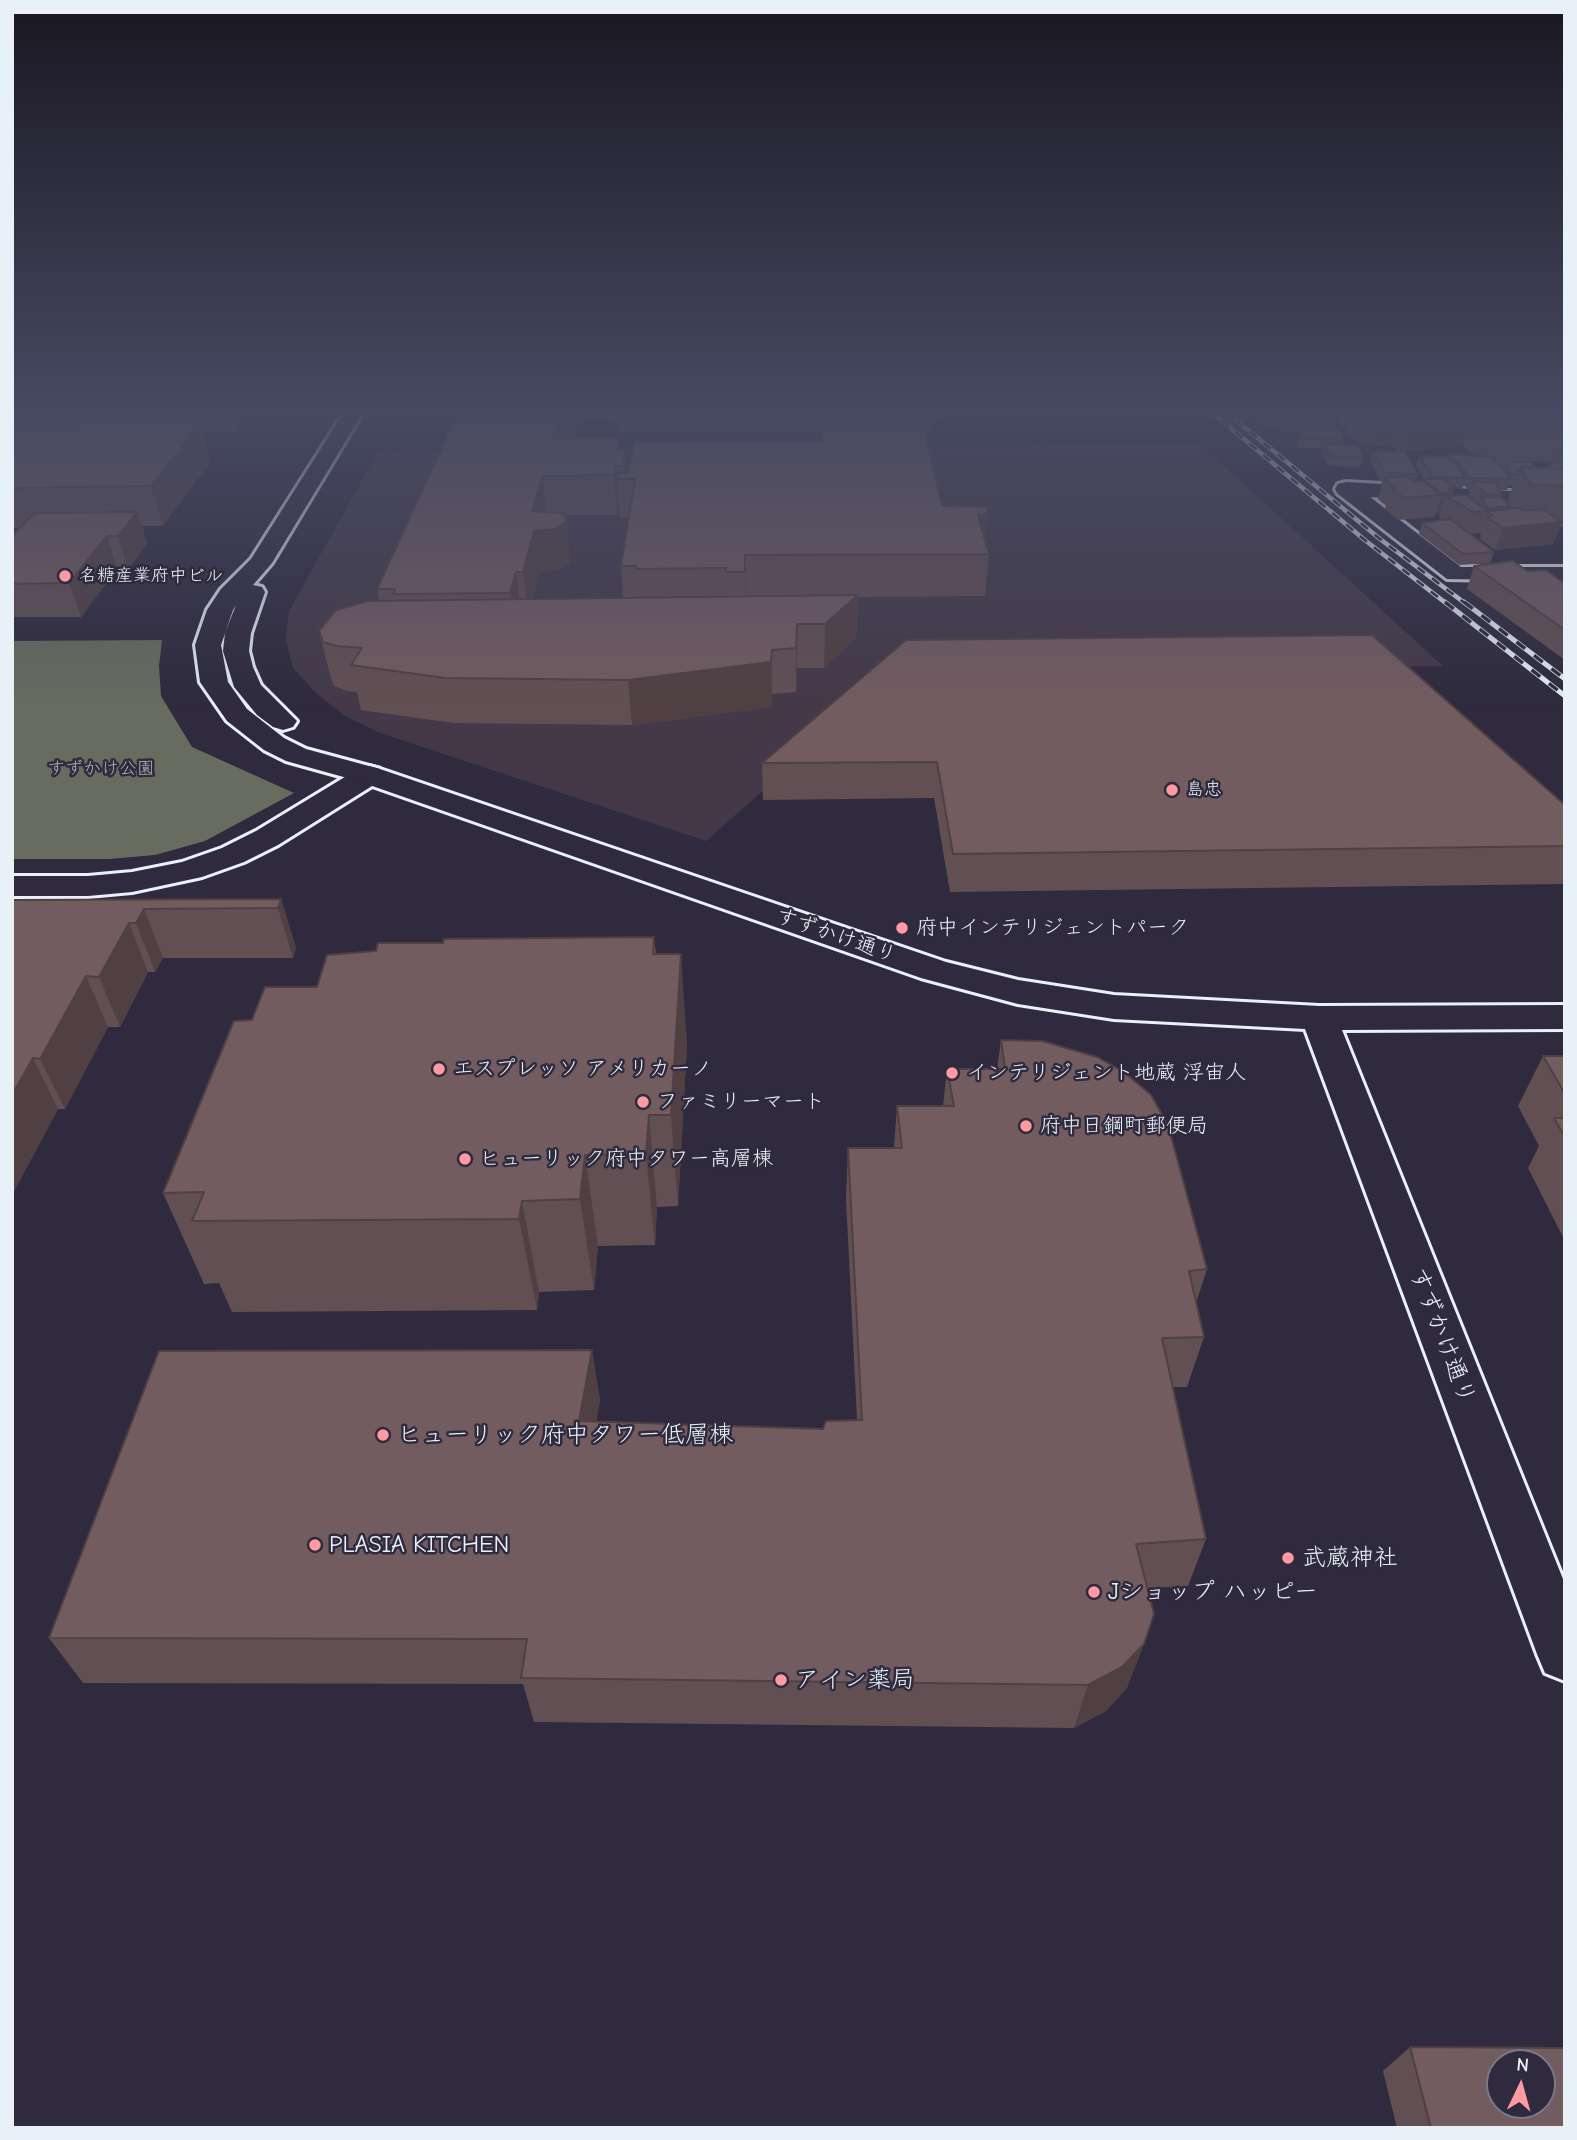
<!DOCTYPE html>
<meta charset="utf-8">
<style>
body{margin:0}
#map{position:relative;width:1577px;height:2140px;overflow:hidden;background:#2f2a3d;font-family:"Comic Neue",sans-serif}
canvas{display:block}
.frame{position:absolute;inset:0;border:14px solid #e8f1f8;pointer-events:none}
.north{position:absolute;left:1486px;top:2049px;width:70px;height:70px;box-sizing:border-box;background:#2f2a3d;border:2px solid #797a88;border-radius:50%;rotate:5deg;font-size:19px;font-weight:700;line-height:28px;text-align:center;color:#e8f1f8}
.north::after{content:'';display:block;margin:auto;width:24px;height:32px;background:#ff9aa2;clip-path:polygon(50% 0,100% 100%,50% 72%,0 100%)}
</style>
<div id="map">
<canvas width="1577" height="2140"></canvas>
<div class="frame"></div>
<div class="north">N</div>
</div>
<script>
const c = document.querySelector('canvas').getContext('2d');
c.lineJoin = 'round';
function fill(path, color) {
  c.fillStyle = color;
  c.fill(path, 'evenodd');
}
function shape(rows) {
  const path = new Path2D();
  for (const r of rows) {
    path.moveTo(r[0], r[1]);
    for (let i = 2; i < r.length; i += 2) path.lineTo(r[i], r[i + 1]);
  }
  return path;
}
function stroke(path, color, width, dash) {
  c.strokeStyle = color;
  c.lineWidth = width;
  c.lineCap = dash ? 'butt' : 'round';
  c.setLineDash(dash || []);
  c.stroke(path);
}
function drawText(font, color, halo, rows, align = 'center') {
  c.font = font + ' "Comic Neue","Klee One",sans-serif';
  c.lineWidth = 5;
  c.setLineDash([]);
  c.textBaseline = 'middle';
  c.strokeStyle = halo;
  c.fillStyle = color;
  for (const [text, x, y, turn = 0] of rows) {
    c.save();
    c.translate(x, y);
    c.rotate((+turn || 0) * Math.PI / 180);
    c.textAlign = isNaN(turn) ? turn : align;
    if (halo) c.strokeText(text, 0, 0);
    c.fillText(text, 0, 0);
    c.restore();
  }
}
fill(shape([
 [1200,444,1443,666,900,670,706,841,378,732,345,716,316,693,293,668,286,639,289,611,379,450]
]), '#433948');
fill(shape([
 [162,640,159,666,161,696,192,747,294,793,205,841,155,855,109,859,12,859,12,641]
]), '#676c5f');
const street = shape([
 [1346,482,1565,494,1565,508,1370,497,1461,567,1565,567,1565,581,1447,579,1338,494,1335,489,1338,484,1346,482],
 [369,766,380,769,384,775,380,781,278,845,244,862,202,877,132,892,88,896,12,896,12,876,88,876,132,872,182,862,222,848,256,831,358,769,369,766]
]);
const secondary = shape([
 [346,409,365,409,272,563,253,585,262,587,265,592,251,633,249,651,253,667,261,685,297,721,293,727,283,730,273,727,257,715,234,687,223,651,225,633,236,605,233,610,221,645,228,682,247,709,284,738,306,749,380,769,946,962,1018,980,1114,995,1319,1006,1565,1005,1565,1029,1342,1030,1565,1584,1565,1681,1545,1673,1537,1654,1305,1029,1114,1019,1018,1004,921,978,358,781,286,761,264,750,227,721,200,682,195,645,207,610,221,589,251,559,346,409]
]);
stroke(street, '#e8f1f8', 6);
stroke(secondary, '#e8f1f8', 6);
fill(street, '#2f2a3d');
fill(secondary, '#2f2a3d');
const railFar1 = shape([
 [1208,409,1366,541,1447,604],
 [1236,420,1380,539,1466,604]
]);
const rail = shape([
 [1445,602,1565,696],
 [1464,602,1565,679]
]);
stroke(railFar1, '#e8f1f8', 4.5);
stroke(rail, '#e8f1f8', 5);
stroke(railFar1, '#2f2a3d', 2.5, [9]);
stroke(rail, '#2f2a3d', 3.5, [11]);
fill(shape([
 [12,409,252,409,236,431,203,431,211,461,163,526,142,526,147,544,128,569,117,569,81,617,12,617,12,536,20,528,12,528],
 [469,409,947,409,946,419,936,419,936,425,933,425,932,431,924,431,942,506,986,541,989,554,985,596,858,597,856,638,824,668,797,668,796,692,772,694,772,707,632,725,453,723,361,710,357,692,347,691,334,686,330,675,319,631,379,600,377,589],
 [581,419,581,420,614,420,615,426,619,426,619,432,821,431,820,441,628,473,626,449,621,449,576,438],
 [619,505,620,518,628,518,621,566,623,598,533,599,540,573,559,570,570,563,570,558,564,515,617,515],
 [1245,409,1565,409,1565,527,1560,527,1553,544,1495,550,1480,539,1481,535,1479,533,1470,534,1494,552,1490,563,1459,565,1419,534,1422,523,1443,520,1439,518,1440,514,1435,514,1435,517,1398,520,1385,509,1386,505,1378,499,1382,483,1370,462,1373,451,1418,474,1416,481,1422,481,1423,480,1424,480,1416,466,1419,456,1447,457,1448,454,1476,456,1463,447,1465,442,1463,446,1399,451,1391,445,1366,447,1347,435,1349,430,1338,422,1340,415,1338,414,1334,428,1343,440,1342,444,1363,457,1360,467,1328,466,1322,454,1323,449,1298,447,1299,432,1282,431,1280,427,1266,427],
 [1530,461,1552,462,1550,462,1548,468,1536,468,1529,462],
 [1464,484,1467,489,1470,489,1468,496,1452,496,1455,488,1462,489],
 [1509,485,1513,485,1507,503,1501,497,1502,495,1500,490,1507,490],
 [1474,566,1527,571,1565,584,1565,660,1467,589],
 [906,640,1565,805,1565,884,950,892,934,798,763,800,762,763],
 [281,899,296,948,293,958,163,958,155,972,148,972,120,1027,108,1027,65,1109,58,1109,12,1195,12,900],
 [654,937,656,954,687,1044,678,1206,657,1207,655,1245,598,1246,594,1290,539,1292,537,1310,232,1312,219,1283,204,1284,163,1193,252,1020,317,987,376,951,443,943],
 [1001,1040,1207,1269,1196,1303,1204,1337,1187,1387,1173,1387,1206,1539,1188,1586,1147,1588,1127,1688,1106,1711,1074,1728,534,1722,523,1684,83,1683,49,1638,600,1399,596,1422,823,1429,857,1420,846,1199,848,1148,894,1148,897,1106,943,1106,947,1069,997,1069],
 [1543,1056,1565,1056,1565,1241,1528,1168,1539,1146,1518,1106],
 [1410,2047,1565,2128,1397,2128,1383,2071]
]), '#624f53');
fill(shape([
 [128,409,135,409,142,431,137,437],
 [231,409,252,409,236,431],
 [576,409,580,409,581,419,574,443,572,423],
 [1376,409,1401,409,1391,445,1366,447],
 [1411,409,1474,409,1463,446,1399,451],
 [561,414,565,451,558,476,554,438],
 [201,423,211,461,163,526,151,486],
 [626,449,628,479,624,479,623,466],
 [615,466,619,505,617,515,614,475],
 [543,476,547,515,566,517,570,558,570,563,559,570,540,573,528,615,523,572,532,511],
 [1455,487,1451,499,1446,496,1440,514,1435,514,1442,493,1448,488],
 [989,507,985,548,982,555,978,515],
 [137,512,147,544,128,569,118,536],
 [1562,522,1553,544,1495,550,1503,528],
 [107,536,117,569,81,617,69,583],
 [745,555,746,597,746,614,745,572],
 [516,572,522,615,516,637,510,593],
 [858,595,856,638,824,668,825,624],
 [797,624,797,668,796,692,796,648],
 [772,650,772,707,632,725,628,680],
 [281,899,296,948,293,958,278,908],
 [144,909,163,958,155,972,136,923],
 [129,923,148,972,120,1027,99,977],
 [681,954,687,1044,678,1206,671,1115],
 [86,976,108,1027,65,1109,40,1059],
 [33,1058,58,1109,12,1195,12,1095],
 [649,1115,657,1207,655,1245,646,1154],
 [585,1155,598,1246,594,1290,580,1199],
 [522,1201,539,1292,537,1310,519,1219],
 [592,1350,600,1399,588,1470,579,1421],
 [1144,1644,1127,1688,1106,1711,1074,1728,1088,1685]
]), '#504043');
const building = shape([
 [469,409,576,409,572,423,562,423,561,414,472,414,472,416,465,416,469,409],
 [1285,409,1336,409,1338,413,1286,411,1285,409],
 [1495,409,1565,409,1565,412,1536,411,1544,420,1512,419,1495,409],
 [472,414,561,414,554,438,620,438,618,450,626,449,623,466,615,466,614,475,543,476,532,511,562,513,566,517,566,522,555,529,534,531,523,572,516,572,510,593,393,594,395,589,377,589,456,417,472,416,472,414],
 [201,423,151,486,12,488,12,425,201,423],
 [821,426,837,426,837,430,924,430,942,506,989,507,986,514,978,515,989,554,745,555,745,572,726,572,726,568,635,569,636,566,621,566,635,479,617,479,618,473,628,473,634,442,822,441,821,426],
 [1301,426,1341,429,1343,440,1301,437,1301,426],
 [1324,444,1357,445,1363,457,1330,456,1324,444],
 [1559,449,1565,449,1565,469,1554,469,1550,462,1561,463,1555,454,1563,455,1559,449],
 [1373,451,1405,452,1418,474,1385,473,1373,451],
 [1448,454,1493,457,1511,479,1470,478,1457,461,1453,461,1448,454],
 [1419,456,1447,457,1450,461,1454,461,1466,478,1433,477,1419,456],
 [1506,462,1531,462,1536,468,1519,467,1516,475,1513,475,1505,466,1509,466,1506,462],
 [1519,467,1565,469,1565,486,1530,484,1519,467],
 [1406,476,1413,481,1421,480,1441,495,1404,498,1391,488,1396,488,1384,478,1406,476],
 [1441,478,1455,487,1448,488,1454,492,1442,493,1423,480,1441,478],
 [1473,481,1496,483,1502,495,1485,494,1482,489,1476,488,1473,481],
 [1466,495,1488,511,1473,512,1446,496,1466,495],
 [1480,497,1503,498,1510,507,1498,507,1500,509,1488,508,1480,497],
 [1520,508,1524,510,1542,509,1562,522,1503,528,1487,517,1493,516,1486,511,1520,508],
 [137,512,118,536,107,536,69,583,12,584,12,536,34,513,137,512],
 [1450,519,1494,552,1463,554,1422,523,1450,519],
 [1513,561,1527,571,1546,570,1565,584,1565,630,1474,566,1513,561],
 [858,595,825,624,797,624,796,648,772,650,771,662,628,680,445,678,351,665,362,648,337,646,323,642,319,631,336,610,369,601,858,595],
 [1372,635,1565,805,1565,846,953,854,937,762,762,763,906,640,1372,635],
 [281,899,278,908,144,909,136,923,129,923,99,977,86,976,40,1059,33,1058,12,1095,12,900,281,899],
 [654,937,653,954,681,954,671,1115,649,1115,646,1154,585,1155,580,1199,522,1201,519,1219,192,1221,204,1192,163,1193,234,1021,252,1020,265,987,317,987,327,955,376,951,378,943,443,943,444,939,654,937],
 [1001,1040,1042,1041,1097,1057,1124,1072,1151,1095,1168,1125,1207,1269,1189,1271,1204,1337,1162,1338,1206,1539,1136,1544,1154,1614,1144,1644,1122,1667,1088,1685,521,1678,527,1639,49,1638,159,1351,592,1350,579,1421,823,1429,826,1421,862,1420,848,1148,902,1148,897,1106,954,1106,947,1069,1005,1069,1001,1040],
 [1543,1056,1565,1056,1565,1094,1543,1056],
 [1554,1118,1565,1118,1565,1137,1554,1118],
 [1410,2047,1565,2048,1565,2128,1431,2128,1410,2047],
 [1500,2063,1542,2063,1542,2105,1500,2105,1500,2063]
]);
fill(building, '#725c60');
stroke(building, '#504043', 2);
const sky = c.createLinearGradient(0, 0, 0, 708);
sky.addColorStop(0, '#1a1722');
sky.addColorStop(0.58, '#474a62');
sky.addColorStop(1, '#474a6200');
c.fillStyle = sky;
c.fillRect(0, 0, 1577, 708);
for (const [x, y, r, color] of [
 [65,576,7,"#ff9aa2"],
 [1172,790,7,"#ff9aa2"],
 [902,928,7,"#ff9aa2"],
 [439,1069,7,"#ff9aa2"],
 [952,1073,7,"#ff9aa2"],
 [643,1102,7,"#ff9aa2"],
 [1026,1126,7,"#ff9aa2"],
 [465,1159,7,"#ff9aa2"],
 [383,1435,7,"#ff9aa2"],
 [315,1545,7,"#ff9aa2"],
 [1288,1558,7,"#ff9aa2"],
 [1094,1592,7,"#ff9aa2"],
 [781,1680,7,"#ff9aa2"]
]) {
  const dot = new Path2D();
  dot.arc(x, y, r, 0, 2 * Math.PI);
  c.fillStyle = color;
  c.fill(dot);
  stroke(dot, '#2f2a3d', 2.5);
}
drawText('18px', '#e8f1f8', '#2f2a3d', [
 ["名糖産業府中ビル",79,576],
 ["島忠",1186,790]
], 'left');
drawText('18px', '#aeb5b3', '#2f2a3d', [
 ["すずかけ公園",101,769]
]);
drawText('21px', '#e8f1f8', '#2f2a3d', [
 ["府中インテリジェントパーク",916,928],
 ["エスプレッソ アメリカーノ",453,1069],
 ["インテリジェント地蔵 浮宙人",966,1073],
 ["ファミリーマート",657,1102],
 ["府中日鋼町郵便局",1040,1126],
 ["ヒューリック府中タワー高層棟",479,1159]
], 'left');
drawText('21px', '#e8f1f8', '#2f2a3d', [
 ["すずかけ通り",836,936,19]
]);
drawText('24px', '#e8f1f8', '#2f2a3d', [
 ["すずかけ通り",1442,1336,69]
]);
drawText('24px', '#e8f1f8', '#2f2a3d', [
 ["ヒューリック府中タワー低層棟",397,1435],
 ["PLASIA KITCHEN",329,1545],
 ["武蔵神社",1302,1558],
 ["Jショップ ハッピー",1108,1592],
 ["アイン薬局",795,1680]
], 'left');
</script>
